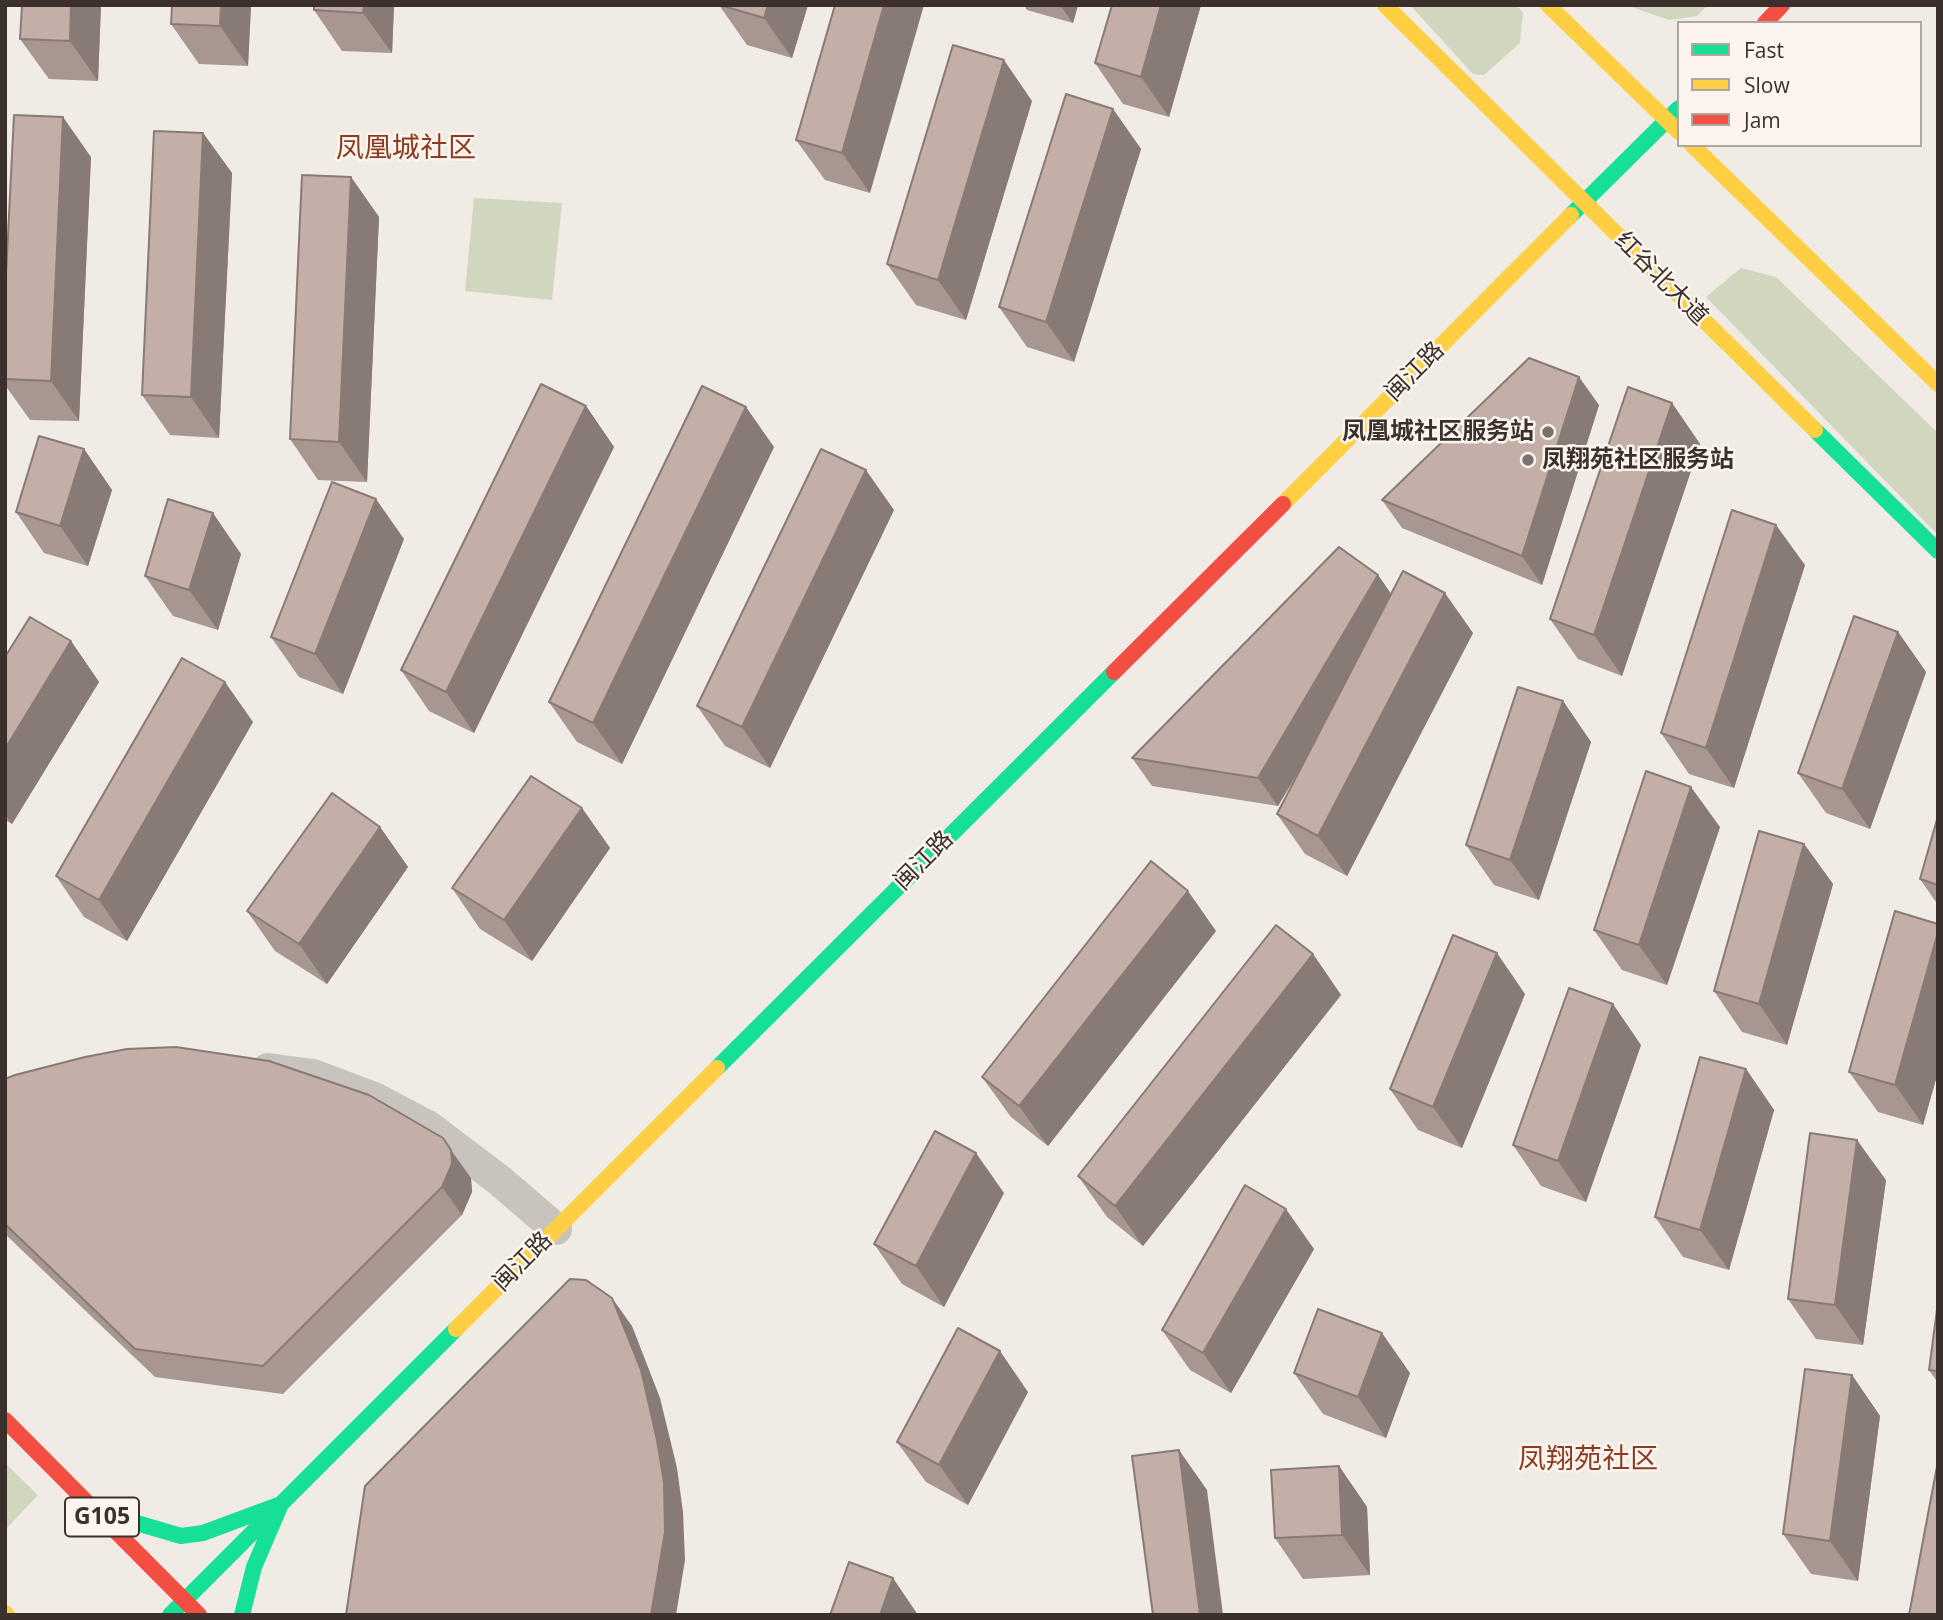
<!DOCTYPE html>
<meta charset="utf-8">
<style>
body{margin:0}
#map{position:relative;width:1943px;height:1620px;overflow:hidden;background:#f0ebe5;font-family:"Open Sans",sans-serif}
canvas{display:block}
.frame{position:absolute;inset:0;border:7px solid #3b302b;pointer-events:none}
.legend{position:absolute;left:1677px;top:21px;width:245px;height:126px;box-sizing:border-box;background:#fbf5ee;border:2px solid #aea6a0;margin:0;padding:9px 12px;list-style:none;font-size:21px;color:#3b302b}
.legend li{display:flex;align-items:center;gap:14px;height:35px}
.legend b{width:35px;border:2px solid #aea6a0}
</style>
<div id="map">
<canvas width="1943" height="1620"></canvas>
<div class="frame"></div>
<ul class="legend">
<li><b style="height:9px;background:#16e098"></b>Fast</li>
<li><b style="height:9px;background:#ffcf43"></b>Slow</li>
<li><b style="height:9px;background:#f24e42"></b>Jam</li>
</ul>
</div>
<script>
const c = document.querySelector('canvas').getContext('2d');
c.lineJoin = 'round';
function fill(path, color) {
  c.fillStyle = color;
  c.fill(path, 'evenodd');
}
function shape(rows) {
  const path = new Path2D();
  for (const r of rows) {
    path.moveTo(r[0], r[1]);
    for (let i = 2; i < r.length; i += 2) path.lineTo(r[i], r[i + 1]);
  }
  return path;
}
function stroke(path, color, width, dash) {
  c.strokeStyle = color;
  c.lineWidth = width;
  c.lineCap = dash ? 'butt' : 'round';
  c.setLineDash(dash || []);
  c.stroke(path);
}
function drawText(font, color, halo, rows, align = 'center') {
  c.font = font + ' "Open Sans","Noto Sans SC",sans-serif';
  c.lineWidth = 5;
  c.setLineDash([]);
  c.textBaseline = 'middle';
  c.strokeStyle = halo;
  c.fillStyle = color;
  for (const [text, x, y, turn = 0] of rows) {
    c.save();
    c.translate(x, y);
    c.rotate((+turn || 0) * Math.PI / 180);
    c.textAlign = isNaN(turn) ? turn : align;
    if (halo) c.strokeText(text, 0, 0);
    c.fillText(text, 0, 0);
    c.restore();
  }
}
fill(shape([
 [1410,5,1516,5,1523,12,1520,43,1484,75,1473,74],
 [1626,5,1708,5,1697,16,1669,20],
 [474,198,562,203,552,300,465,291],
 [1741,268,1776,277,1938,433,1938,535,1706,297],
 [5,1463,38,1495,5,1530]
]), '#d1d6bf');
stroke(shape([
 [268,1069,313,1075,374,1098,429,1127,499,1180,556,1229]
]), '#c9c3be', 32);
stroke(shape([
 [1571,215,1679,108],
 [1815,430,1938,551],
 [717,1068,1114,672],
 [99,1512,181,1536,203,1533,281,1504],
 [170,1615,456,1329],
 [242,1615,254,1567,281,1504]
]), '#16e098', 16);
stroke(shape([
 [1385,5,1815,430],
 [1548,5,1679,132],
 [1692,145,1938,384],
 [1283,504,1571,215],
 [456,1329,717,1068],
 [5,1613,7,1615]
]), '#ffcf43', 16);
stroke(shape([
 [1765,23,1782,5],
 [1114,672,1283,504],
 [5,1420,199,1615]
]), '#f24e42', 16);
fill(shape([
 [22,5,101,5,98,81,49,79,20,39],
 [251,5,248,66,199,64,171,24],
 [394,5,392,53,342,51,314,10],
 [719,5,808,5,792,58,747,45],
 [835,5,870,193,825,180,796,140],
 [1024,5,1078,5,1073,23,1027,10],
 [1112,5,1201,5,1169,117,1123,104,1095,63],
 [1032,101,966,320,916,305,887,264],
 [1113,109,1141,149,1074,362,1027,347,999,307],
 [203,133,232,173,219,438,170,435,142,395],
 [91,157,79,421,30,420,5,385,5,295],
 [351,177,379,217,367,482,318,480,290,439],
 [1672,403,1700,444,1622,676,1578,659,1550,619],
 [1599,405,1542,585,1402,528,1382,500],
 [586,406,614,447,474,733,429,711,401,670],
 [774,447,622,764,577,742,549,702],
 [84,449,112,490,88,566,44,553,16,512],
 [894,510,770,768,725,746,697,706],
 [404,539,343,694,299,677,271,637],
 [241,554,218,630,173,616,145,576],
 [1805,565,1734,788,1689,774,1661,733],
 [1378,575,1391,594,1473,633,1347,876,1305,854,1277,814,1304,762,1278,806,1152,786,1132,758],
 [1898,632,1926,672,1870,829,1826,813,1798,773],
 [71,641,99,682,12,824,5,820,5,657],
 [1563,701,1591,742,1539,900,1494,885,1466,845],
 [253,722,127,941,84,917,56,876],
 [582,808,610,848,532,961,480,929,452,888],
 [1938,816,1938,905,1920,879],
 [380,827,408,867,327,984,275,951,247,911],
 [1720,827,1667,985,1622,970,1594,930],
 [1804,844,1833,884,1787,1045,1742,1032,1714,991],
 [1938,924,1938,1072,1923,1125,1878,1112,1849,1072],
 [1216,931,1048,1146,1011,1117,982,1077],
 [1313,954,1341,995,1143,1246,1107,1217,1078,1176],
 [1525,994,1462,1148,1418,1130,1390,1089],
 [1641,1045,1586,1202,1541,1186,1513,1145],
 [1746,1069,1774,1110,1729,1270,1683,1257,1655,1217],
 [5,1079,471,1178,472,1192,462,1215,283,1394,155,1377,5,1234],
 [1886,1180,1863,1345,1816,1339,1788,1299],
 [1004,1193,944,1307,902,1284,874,1244],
 [1314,1249,1231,1393,1190,1370,1162,1330],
 [1938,1302,1938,1383,1929,1370],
 [1294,1373,1410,1373,1386,1438,1323,1414],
 [1852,1375,1880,1416,1858,1581,1811,1574,1783,1534],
 [1028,1392,968,1505,926,1482,897,1442],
 [1339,1466,1367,1507,1370,1575,1303,1579,1275,1538]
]), '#a89690');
fill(shape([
 [71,5,101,5,98,81,70,41],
 [221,5,251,5,248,66,220,26],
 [364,5,394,5,392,53,363,13],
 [768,5,808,5,792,58,764,18],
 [884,5,924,5,870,193,842,153],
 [1060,5,1078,5,1073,23],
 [1161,5,1201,5,1169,117,1141,77],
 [1004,60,1032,101,966,320,938,280],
 [1113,109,1141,149,1074,362,1046,322],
 [63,117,91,157,79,421,51,381],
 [203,133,232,173,219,438,191,397],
 [351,177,379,217,367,482,339,442],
 [1579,377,1599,405,1542,585,1522,556],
 [1672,403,1700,444,1622,676,1594,635],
 [586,406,614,447,474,733,446,692],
 [746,407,774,447,622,764,593,723],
 [84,449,112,490,88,566,60,526],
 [866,470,894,510,770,768,742,727],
 [376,499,404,539,343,694,315,654],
 [213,513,241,554,218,630,189,590],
 [1776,525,1805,565,1734,788,1706,748],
 [1378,575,1398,604,1278,806,1258,778],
 [1445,593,1473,633,1347,876,1318,836],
 [1898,632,1926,672,1870,829,1842,789],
 [71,641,99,682,12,824,5,814,5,749],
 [225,682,253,722,127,941,99,900],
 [1563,701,1591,742,1539,900,1510,860],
 [1691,787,1720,827,1667,985,1639,945],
 [582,808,610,848,532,961,504,920],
 [380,827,408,867,327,984,299,944],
 [1804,844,1833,884,1787,1045,1759,1004],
 [1188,891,1216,931,1048,1146,1019,1106],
 [1938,932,1938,1072,1923,1125,1895,1085],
 [1497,953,1525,994,1462,1148,1433,1107],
 [1313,954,1341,995,1143,1246,1115,1206],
 [1613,1004,1641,1045,1586,1202,1558,1161],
 [1746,1069,1774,1110,1729,1270,1700,1230],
 [1857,1140,1886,1180,1863,1345,1835,1305],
 [451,1150,471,1178,472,1192,462,1215,442,1187],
 [976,1153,1004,1193,944,1307,916,1266],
 [1286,1209,1314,1249,1231,1393,1203,1353],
 [612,1298,632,1326,660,1398,677,1468,683,1512,685,1560,676,1615,651,1615],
 [1382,1333,1410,1373,1386,1438,1358,1397],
 [1000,1351,1028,1392,968,1505,939,1465],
 [1852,1375,1880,1416,1858,1581,1830,1541],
 [1179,1450,1207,1490,1223,1615,1200,1614],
 [1339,1466,1367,1507,1370,1575,1342,1535],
 [893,1578,918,1615,880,1615]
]), '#887a75');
const building = shape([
 [22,5,71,5,70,41,20,39,22,5],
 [172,5,221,5,220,26,171,24,172,5],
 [314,5,364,5,363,13,314,10,314,5],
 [720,5,768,5,764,18,720,5],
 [835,5,884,5,842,153,796,140,835,5],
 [1112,5,1161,5,1141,77,1095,63,1112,5],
 [953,45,1004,60,938,280,887,264,953,45],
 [1066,94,1113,109,1046,322,999,307,1066,94],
 [14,115,63,117,51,381,5,379,5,295,14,115],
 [154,131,203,133,191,397,142,395,154,131],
 [302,175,351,177,339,442,290,439,302,175],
 [1529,358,1579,377,1522,556,1382,500,1529,358],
 [541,384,586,406,446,692,401,670,541,384],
 [702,386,746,407,593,723,549,702,702,386],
 [1628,387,1672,403,1594,635,1550,619,1628,387],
 [39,436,84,449,60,526,16,512,39,436],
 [821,449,866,470,742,727,697,706,821,449],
 [332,482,376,499,315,654,271,637,332,482],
 [168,499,213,513,189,590,145,576,168,499],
 [1732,510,1776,525,1706,748,1661,733,1732,510],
 [1339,547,1378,575,1258,778,1132,758,1339,547],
 [1403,571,1445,593,1318,836,1277,814,1403,571],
 [1854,616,1898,632,1842,789,1798,773,1854,616],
 [30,617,71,641,5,749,5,657,30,617],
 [182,658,225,682,99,900,56,876,182,658],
 [1518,687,1563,701,1510,860,1466,845,1518,687],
 [1646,771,1691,787,1639,945,1594,930,1646,771],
 [531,776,582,808,504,920,452,888,531,776],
 [332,793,380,827,299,944,247,911,332,793],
 [1938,816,1938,885,1920,879,1938,816],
 [1759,831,1804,844,1759,1004,1714,991,1759,831],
 [1151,861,1188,891,1019,1106,982,1077,1151,861],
 [1895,911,1938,924,1938,932,1895,1085,1849,1072,1895,911],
 [1276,925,1313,954,1115,1206,1078,1176,1276,925],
 [1453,935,1497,953,1433,1107,1390,1089,1453,935],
 [1569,988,1613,1004,1558,1161,1513,1145,1569,988],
 [176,1047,269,1061,369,1095,443,1138,451,1150,452,1164,442,1187,263,1366,135,1349,5,1224,5,1079,15,1075,85,1057,127,1049,176,1047],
 [1700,1057,1746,1069,1700,1230,1655,1217,1700,1057],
 [935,1131,976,1153,916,1266,874,1244,935,1131],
 [1810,1133,1857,1140,1835,1305,1788,1299,1810,1133],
 [1245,1185,1286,1209,1203,1353,1162,1330,1245,1185],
 [570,1279,586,1280,612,1298,641,1370,657,1440,664,1483,665,1532,651,1615,346,1615,365,1486,570,1279],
 [1938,1302,1938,1371,1929,1370,1938,1302],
 [1318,1309,1382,1333,1358,1397,1294,1373,1318,1309],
 [958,1328,1000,1351,939,1465,897,1442,958,1328],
 [1805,1369,1852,1375,1830,1541,1783,1534,1805,1369],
 [1179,1450,1200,1614,1153,1615,1132,1456,1179,1450],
 [1938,1461,1938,1615,1909,1615,1938,1461],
 [1339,1466,1342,1535,1275,1538,1271,1470,1339,1466],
 [849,1562,893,1578,880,1615,830,1615,849,1562]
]);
fill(building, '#c3afa7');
stroke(building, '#887a75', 2);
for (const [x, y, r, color] of [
 [1548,432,7,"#7a716c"],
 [1528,460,7,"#7a716c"]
]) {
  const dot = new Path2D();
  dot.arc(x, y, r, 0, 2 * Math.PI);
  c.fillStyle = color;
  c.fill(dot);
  stroke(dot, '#fbf5ee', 2.5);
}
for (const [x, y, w] of [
 [102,1517,74]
]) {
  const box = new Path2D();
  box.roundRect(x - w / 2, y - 19.5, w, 39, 5);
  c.fillStyle = '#fbf5ee';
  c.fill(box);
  stroke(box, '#3b302b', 2);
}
drawText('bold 23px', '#3b302b', null, [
 ["G105",102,1517]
]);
drawText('24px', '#3b302b', '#fbf5ee', [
 ["红谷北大道",1661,279,45],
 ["闽江路",1415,372,-45],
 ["闽江路",924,861,-45],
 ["闽江路",523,1262,-45]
]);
drawText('bold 24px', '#3b302b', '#fbf5ee', [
 ["凤凰城社区服务站",1534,432],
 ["凤翔苑社区服务站",1542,460,"left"]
], 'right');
drawText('28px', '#8c3b22', '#fbf5ee', [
 ["凤凰城社区",406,149],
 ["凤翔苑社区",1588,1460]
]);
</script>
